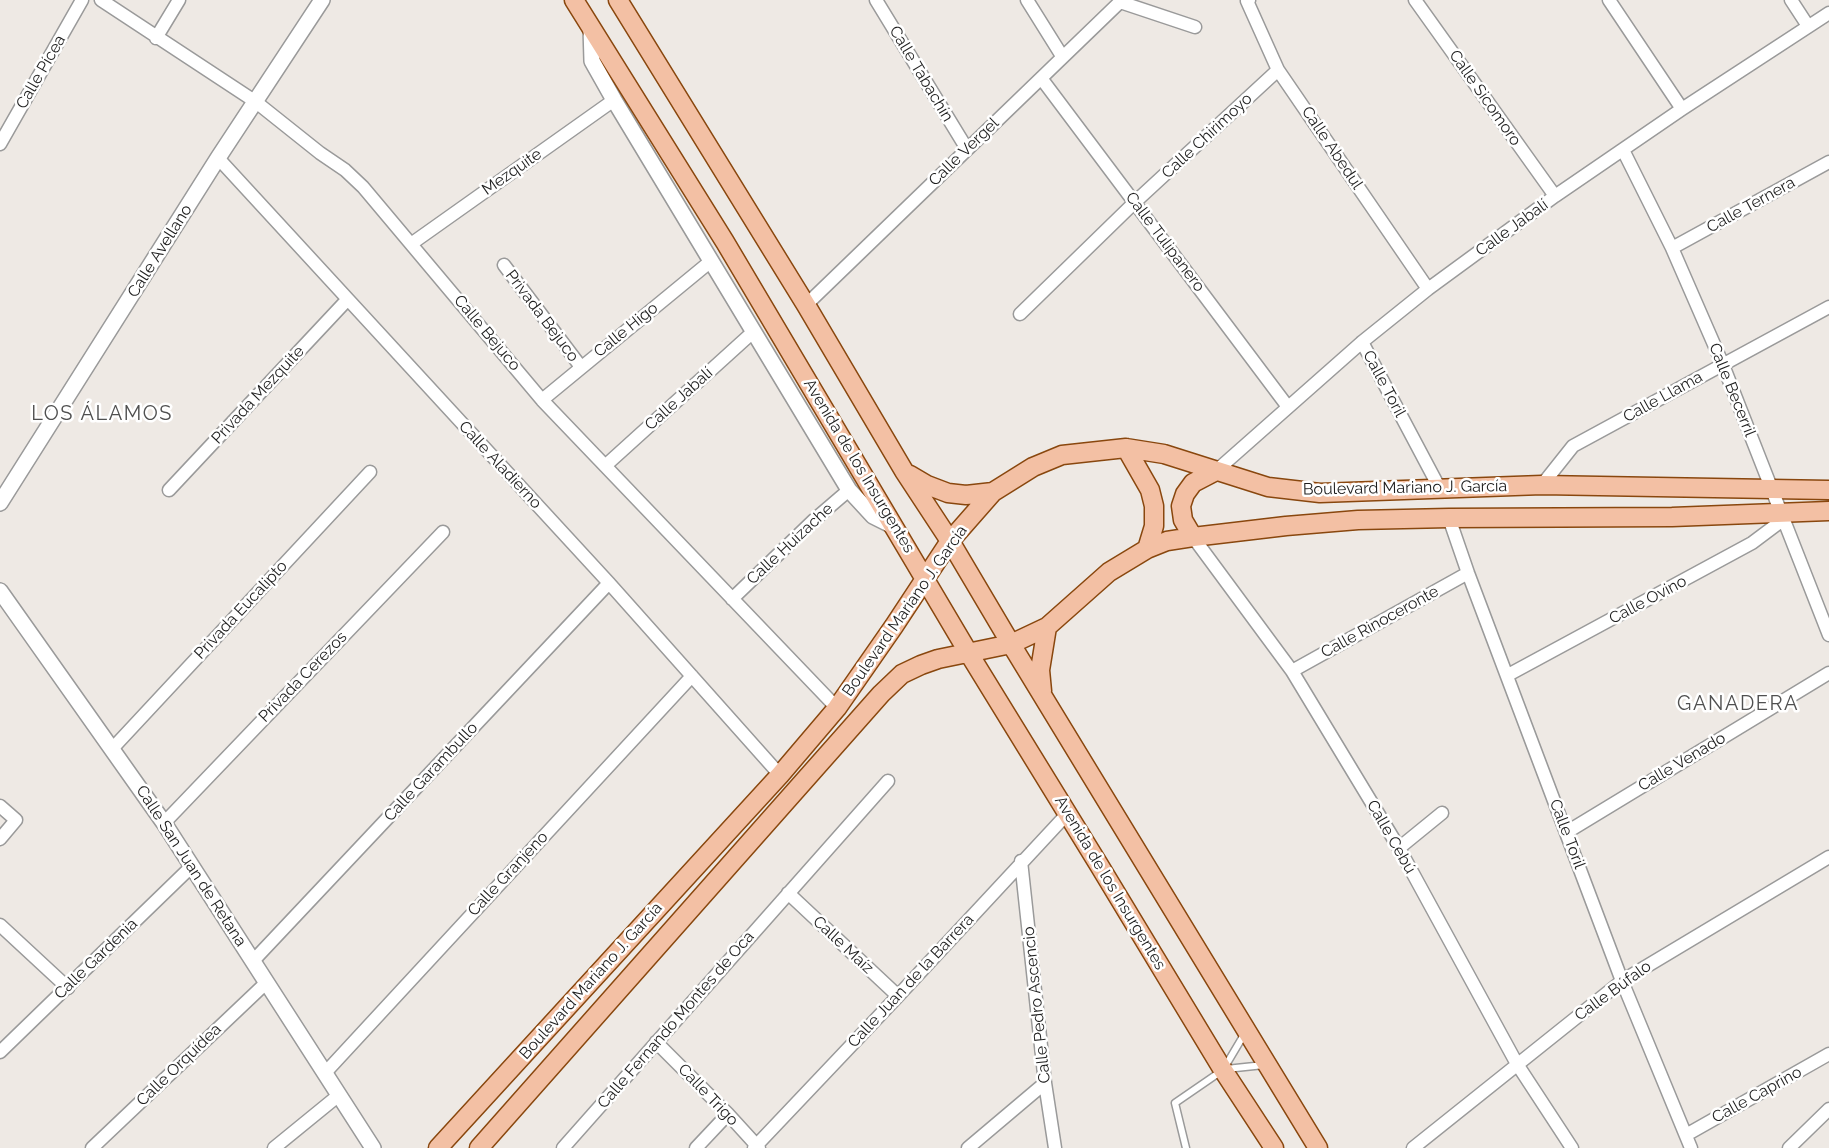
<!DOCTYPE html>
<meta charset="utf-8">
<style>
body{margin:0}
canvas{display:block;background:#eee9e4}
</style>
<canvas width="1829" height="1148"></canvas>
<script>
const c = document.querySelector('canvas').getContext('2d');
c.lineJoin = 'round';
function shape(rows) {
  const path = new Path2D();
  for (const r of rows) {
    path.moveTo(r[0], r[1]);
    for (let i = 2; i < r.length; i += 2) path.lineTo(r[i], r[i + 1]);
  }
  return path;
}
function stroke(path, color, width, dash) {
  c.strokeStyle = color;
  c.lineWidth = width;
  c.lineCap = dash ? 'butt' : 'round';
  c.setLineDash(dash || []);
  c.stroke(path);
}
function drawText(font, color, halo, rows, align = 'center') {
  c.font = font + ' Raleway,sans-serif';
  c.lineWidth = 5;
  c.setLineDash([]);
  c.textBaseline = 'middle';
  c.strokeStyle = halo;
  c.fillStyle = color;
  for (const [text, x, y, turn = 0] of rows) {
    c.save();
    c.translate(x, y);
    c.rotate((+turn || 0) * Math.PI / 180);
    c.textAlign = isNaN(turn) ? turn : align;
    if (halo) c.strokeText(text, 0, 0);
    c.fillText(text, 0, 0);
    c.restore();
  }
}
const service = shape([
 [1226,1069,1264,1065],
 [1186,1148,1175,1103,1223,1070,1245,1033]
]);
const minor = shape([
 [101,0,256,102,320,153,345,170,363,187,542,400,837,708],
 [876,0,967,149],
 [1027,0,1062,56],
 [1249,0,1247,1,1278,70,1428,289],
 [1415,0,1555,196],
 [1609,0,1682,109],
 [1791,0,1808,26],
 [1120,2,1195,27],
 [156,38,179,0],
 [1041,78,1288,407],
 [0,144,82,0],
 [1623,150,1672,248,1723,365,1829,635],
 [218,158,609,583,780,775],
 [411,244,614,100],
 [1672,248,1829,162],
 [504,265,581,367],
 [806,305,1122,0],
 [1020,314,1135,202,1278,70],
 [1362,342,1440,489],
 [542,400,711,261],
 [605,466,753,332],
 [1216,471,1362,342,1428,289,1555,196,1682,109,1829,13],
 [1542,485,1573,446,1829,307],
 [169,490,347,300],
 [1449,518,1468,573,1622,981,1691,1148],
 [1193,537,1292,671,1399,848,1517,1064,1572,1148],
 [732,599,814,520,849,490],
 [1292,671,1468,573],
 [1508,675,1752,543,1784,519],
 [112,749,370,472],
 [0,806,16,820,0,839],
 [164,823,443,532],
 [1567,832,1829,673],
 [1399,848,1442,813],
 [1021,861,1045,1083,1055,1148],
 [788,893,898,996],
 [0,925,68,988],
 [253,961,609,583],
 [656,1042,728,1114,759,1148],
 [0,1052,192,866],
 [325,1073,692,676],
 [1686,1135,1829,1054],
 [92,1148,267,982],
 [274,1148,339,1095],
 [563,1148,888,781],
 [696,1148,728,1114],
 [754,1148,898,996,1068,813],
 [968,1148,1045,1083],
 [1413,1148,1622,981,1829,857],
 [1789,1148,1829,1109]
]);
const tertiary = shape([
 [591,27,592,61,614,100,849,490,873,516,895,527],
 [0,503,218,158,322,0],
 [0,591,164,823,373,1148]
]);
const primary = shape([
 [574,0,725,242,968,652,1099,865,1223,1070,1274,1148],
 [618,0,806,305,904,471,950,541,1011,644,1318,1148],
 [1126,448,1150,490,1154,506,1154,526,1147,549],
 [910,475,927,485,948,493,966,495,993,492],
 [1193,537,1183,520,1181,506,1185,494,1193,483,1216,471],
 [1042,691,1040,670,1047,627],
 [438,1148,780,775,837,708,894,626,950,541,993,492,1033,467,1062,455,1126,448,1164,454,1268,487,1320,493,1542,485,1829,490],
 [479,1148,881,694,902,674,921,665,938,659,1011,644,1047,627,1109,572,1147,549,1167,541,1193,537,1286,526,1358,520,1449,518,1672,517,1829,511]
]);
stroke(service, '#9a9a9a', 9);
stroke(minor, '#9a9a9a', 15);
stroke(tertiary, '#9a9a9a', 18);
stroke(primary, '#89470e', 21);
stroke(service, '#fff', 6);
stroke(minor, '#fff', 12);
stroke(tertiary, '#fff', 15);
stroke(primary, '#f3c0a4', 18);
drawText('16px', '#1d1d1d', '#fff', [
 ["Calle Pícea",41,72,-60],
 ["Calle Tabachín",921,74,59],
 ["Calle Sicomoro",1485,98,55],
 ["Calle Chirimoyo",1207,136,-43],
 ["Calle Abedul",1332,148,56],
 ["Calle Vergel",964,152,-44],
 ["Mezquite",512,172,-35],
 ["Calle Ternera",1751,205,-29],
 ["Calle Jabalí",1512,228,-36],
 ["Calle Tulipanero",1165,242,53],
 ["Calle Avellano",160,251,-58],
 ["Privada Bejuco",542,316,53],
 ["Calle Higo",626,330,-39],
 ["Calle Bejuco",487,333,50],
 ["Calle Toril",1384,384,62],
 ["Calle Becerril",1732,390,68],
 ["Privada Mezquite",258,395,-47],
 ["Calle Llama",1663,397,-29],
 ["Calle Jabalí",679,399,-42],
 ["Calle Aladierno",500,465,47],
 ["Avenida de los Insurgentes",859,466,59],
 ["Boulevard Mariano J. García",1405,488,-1],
 ["Calle Huizache",790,544,-43],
 ["Calle Ovino",1648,600,-28],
 ["Privada Eucalipto",241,610,-47],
 ["Boulevard Mariano J. García",905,611,-55],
 ["Calle Rinoceronte",1380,622,-29],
 ["Privada Cerezos",303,677,-46],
 ["Calle Venado",1682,762,-31],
 ["Calle Garambullo",431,772,-47],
 ["Calle Toril",1567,834,69],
 ["Calle Cebú",1391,837,60],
 ["Calle San Juan de Retana",191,866,57],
 ["Calle Granjeno",508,874,-47],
 ["Avenida de los Insurgentes",1110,883,59],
 ["Calle Maíz",843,945,43],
 ["Calle Gardenia",96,959,-44],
 ["Boulevard Mariano J. García",591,981,-48],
 ["Calle Juan de la Barrera",911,981,-47],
 ["Calle Búfalo",1613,991,-36],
 ["Calle Pedro Ascencio",1037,1005,-96],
 ["Calle Fernando Montes de Oca",676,1020,-49],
 ["Calle Orquídea",179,1065,-44],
 ["Calle Trigo",708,1095,46],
 ["Calle Caprino",1757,1095,-29]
]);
c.letterSpacing = '1.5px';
drawText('20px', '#505050', '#fff', [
 ["LOS ÁLAMOS",102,414],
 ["GANADERA",1738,704]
]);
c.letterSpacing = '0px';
</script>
